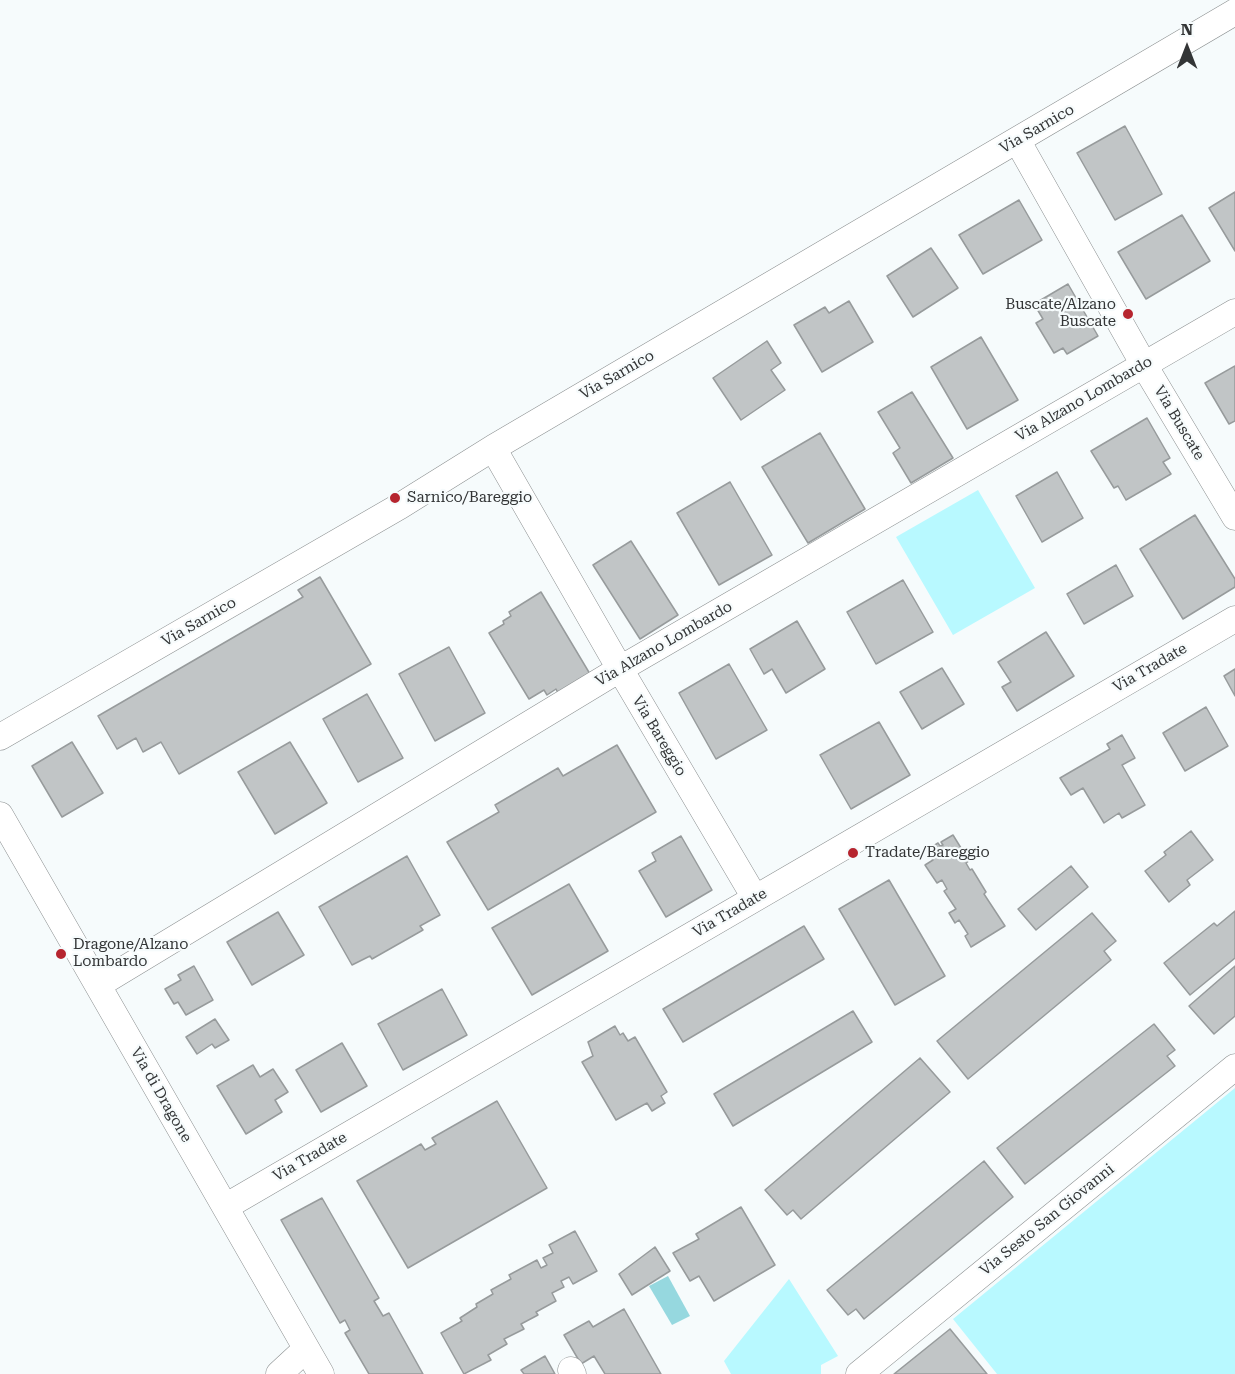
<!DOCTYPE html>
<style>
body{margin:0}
#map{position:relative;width:1235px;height:1374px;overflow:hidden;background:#f6fbfc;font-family:"Roboto Serif",serif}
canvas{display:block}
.north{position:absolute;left:1157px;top:18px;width:60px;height:60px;-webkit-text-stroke:4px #f6fbfc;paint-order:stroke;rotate:0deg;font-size:16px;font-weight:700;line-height:24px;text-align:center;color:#333536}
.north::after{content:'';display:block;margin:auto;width:21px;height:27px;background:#333536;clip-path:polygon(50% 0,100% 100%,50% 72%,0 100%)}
</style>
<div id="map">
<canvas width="1235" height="1374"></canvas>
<div class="north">N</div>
</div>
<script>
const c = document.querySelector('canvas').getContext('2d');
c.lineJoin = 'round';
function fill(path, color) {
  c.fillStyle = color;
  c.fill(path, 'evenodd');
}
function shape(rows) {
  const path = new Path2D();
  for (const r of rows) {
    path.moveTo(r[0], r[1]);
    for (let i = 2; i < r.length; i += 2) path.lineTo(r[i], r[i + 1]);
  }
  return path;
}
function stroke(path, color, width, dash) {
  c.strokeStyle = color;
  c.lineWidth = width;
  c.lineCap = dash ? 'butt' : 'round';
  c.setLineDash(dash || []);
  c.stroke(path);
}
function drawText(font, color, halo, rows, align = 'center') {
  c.font = font + ' "Roboto Serif",serif';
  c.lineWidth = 4.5;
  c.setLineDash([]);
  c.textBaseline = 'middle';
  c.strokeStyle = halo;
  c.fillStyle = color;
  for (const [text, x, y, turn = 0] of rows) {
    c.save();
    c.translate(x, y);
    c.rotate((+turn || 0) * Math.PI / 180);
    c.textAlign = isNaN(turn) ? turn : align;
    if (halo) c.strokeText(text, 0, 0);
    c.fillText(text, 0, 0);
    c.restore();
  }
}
fill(shape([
 [978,490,1035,588,953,635,896,537],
 [1235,1088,1235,1374,997,1374,953,1319],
 [789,1279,838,1356,821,1365,821,1374,731,1374,724,1361]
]), '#b8f9ff');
fill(shape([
 [668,1276,690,1316,672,1325,649,1286]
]), '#96d8df');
const building = shape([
 [1125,126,1162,194,1115,220,1077,153,1125,126],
 [1235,192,1235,251,1209,208,1235,192],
 [1019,200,1042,240,983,274,959,235,1019,200],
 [1182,215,1210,261,1146,299,1118,252,1182,215],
 [931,248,958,288,913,317,887,276,931,248],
 [1068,284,1098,336,1067,354,1063,348,1054,353,1036,323,1043,319,1034,304,1068,284],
 [849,301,873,342,822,372,794,325,825,307,829,313,849,301],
 [981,337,1018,400,967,429,931,367,981,337],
 [767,341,781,363,771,370,785,390,741,420,713,378,767,341],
 [1235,366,1235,421,1229,424,1205,383,1235,366],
 [912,392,953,458,911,483,893,453,900,448,878,412,912,392],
 [1147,418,1170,458,1163,462,1171,474,1126,500,1118,486,1114,488,1091,451,1147,418],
 [820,433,865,509,808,543,762,467,820,433],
 [1057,472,1083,518,1042,542,1016,496,1057,472],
 [730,482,772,555,719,585,677,513,730,482],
 [1195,515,1235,579,1235,587,1183,619,1140,549,1195,515],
 [631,541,678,615,640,639,593,565,631,541],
 [1116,565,1133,596,1084,624,1067,594,1116,565],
 [320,577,371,664,179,774,161,742,143,752,136,738,117,749,98,716,303,597,298,590,320,577],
 [903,580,933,632,876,664,847,612,903,580],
 [541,592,590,674,558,693,556,689,547,695,544,690,529,699,489,633,504,624,503,621,511,616,509,612,541,592],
 [797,621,825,669,786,693,772,669,764,674,750,649,797,621],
 [1046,632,1074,676,1017,711,1002,687,1011,682,998,662,1046,632],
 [449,647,485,713,435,741,399,674,449,647],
 [729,664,767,730,716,759,679,693,729,664],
 [942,668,964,704,922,729,900,692,942,668],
 [1235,669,1235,696,1224,676,1235,669],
 [367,694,403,758,358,782,323,719,367,694],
 [1206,707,1228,746,1185,771,1163,733,1206,707],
 [879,722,910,775,851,809,820,755,879,722],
 [1122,735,1135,758,1122,765,1145,805,1122,818,1119,813,1104,823,1083,788,1071,795,1060,778,1110,749,1107,744,1122,735],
 [72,742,103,793,62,817,32,766,72,742],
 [290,742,327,803,275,834,238,772,290,742],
 [617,745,656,812,488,910,447,842,499,812,495,805,558,768,563,776,617,745],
 [1191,831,1213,860,1187,880,1190,885,1169,902,1145,871,1166,855,1164,852,1191,831],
 [953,835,969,861,966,863,970,870,972,869,986,892,984,894,1005,926,971,947,965,936,968,934,959,920,955,923,949,913,956,909,944,891,947,889,942,880,937,883,925,865,933,860,927,850,938,843,940,846,943,845,941,842,953,835],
 [681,836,712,890,666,917,639,871,656,861,652,853,681,836],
 [407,856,440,915,420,926,423,930,372,959,370,956,352,965,319,907,407,856],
 [1071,866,1088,887,1036,930,1018,909,1071,866],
 [889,880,945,976,895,1005,839,909,889,880],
 [569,884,608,951,532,995,492,928,569,884],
 [1235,911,1235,958,1190,995,1164,963,1214,923,1217,926,1235,911],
 [278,912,304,955,252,985,227,942,278,912],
 [1092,913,1116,941,1104,951,1111,960,968,1079,937,1041,1092,913],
 [804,926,824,959,683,1042,663,1009,804,926],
 [194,966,213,1000,186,1015,178,1002,174,1004,165,989,181,980,178,975,194,966],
 [1235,966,1235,1016,1214,1034,1189,1006,1235,966],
 [442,989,467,1035,403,1070,378,1024,442,989],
 [853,1011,872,1042,733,1126,714,1094,853,1011],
 [215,1019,229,1040,215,1048,212,1044,197,1054,186,1037,215,1019],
 [1154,1024,1175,1050,1167,1056,1175,1066,1025,1184,997,1148,1154,1024],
 [615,1026,620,1035,623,1033,628,1041,635,1037,667,1092,661,1096,665,1103,652,1111,647,1103,616,1120,582,1062,593,1056,588,1042,615,1026],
 [342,1043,367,1086,321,1112,296,1070,342,1043],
 [920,1058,950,1092,801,1219,793,1210,787,1215,765,1190,920,1058],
 [253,1065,260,1077,273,1069,288,1092,275,1100,282,1112,246,1134,217,1086,253,1065],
 [497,1101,547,1188,408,1268,357,1181,421,1144,425,1150,436,1144,432,1138,497,1101],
 [984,1161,1013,1197,864,1319,856,1309,848,1315,827,1290,984,1161],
 [322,1198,379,1298,374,1301,383,1316,389,1313,423,1374,369,1374,345,1333,350,1330,345,1320,340,1323,281,1220,322,1198],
 [741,1207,775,1265,714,1301,699,1276,690,1281,673,1253,699,1239,696,1234,741,1207],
 [575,1231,597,1271,573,1284,569,1277,561,1281,564,1287,552,1293,556,1301,536,1312,538,1315,521,1324,524,1329,504,1339,507,1344,488,1355,491,1360,464,1374,441,1333,462,1321,460,1318,477,1307,476,1304,493,1294,491,1290,511,1279,509,1275,537,1260,541,1268,547,1265,543,1258,553,1253,549,1245,575,1231],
 [655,1247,670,1271,632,1295,619,1274,655,1247],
 [624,1309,661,1374,605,1374,594,1356,581,1364,564,1335,589,1321,593,1327,624,1309],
 [950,1329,987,1374,894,1374,950,1329],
 [545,1356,555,1374,524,1374,521,1370,545,1356]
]);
fill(building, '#c1c5c6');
stroke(building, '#979b9c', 1.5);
const minor = shape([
 [1017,140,1144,365,1235,517],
 [493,448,620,669,755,898],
 [0,737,400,506,493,448,1235,12],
 [0,815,321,1374],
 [98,985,620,669,1235,312],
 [225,1207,1235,619],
 [571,1370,573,1374],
 [279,1374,306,1349],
 [859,1374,1235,1067]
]);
stroke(minor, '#8c9091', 27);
stroke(minor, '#fff', 26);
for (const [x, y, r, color] of [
 [1128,314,6,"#b6252f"],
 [395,498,6,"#b6252f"],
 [853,853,6,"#b6252f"],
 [61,954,6,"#b6252f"]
]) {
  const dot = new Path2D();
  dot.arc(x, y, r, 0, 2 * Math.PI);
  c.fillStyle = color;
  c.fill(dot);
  stroke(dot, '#f6fbfc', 2);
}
drawText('15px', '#333536', '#f6fbfc', [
 ["Via Sarnico",1037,129,-30],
 ["Via Sarnico",617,375,-30],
 ["Via Alzano Lombardo",1084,399,-30],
 ["Via Buscate",1179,423,59],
 ["Via Sarnico",199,622,-30],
 ["Via Alzano Lombardo",664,644,-30],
 ["Via Tradate",1150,668,-30],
 ["Via Bareggio",659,736,59],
 ["Via Tradate",730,913,-30],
 ["Via di Dragone",161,1095,60],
 ["Via Tradate",310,1157,-30],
 ["Via Sesto San Giovanni",1047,1220,-39]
]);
drawText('15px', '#333536', '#f6fbfc', [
 ["Buscate/Alzano",1116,305,"right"],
 ["Buscate",1116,322,"right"],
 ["Sarnico/Bareggio",407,498],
 ["Tradate/Bareggio",865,853],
 ["Dragone/Alzano",73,945],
 ["Lombardo",73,962]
], 'left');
</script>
